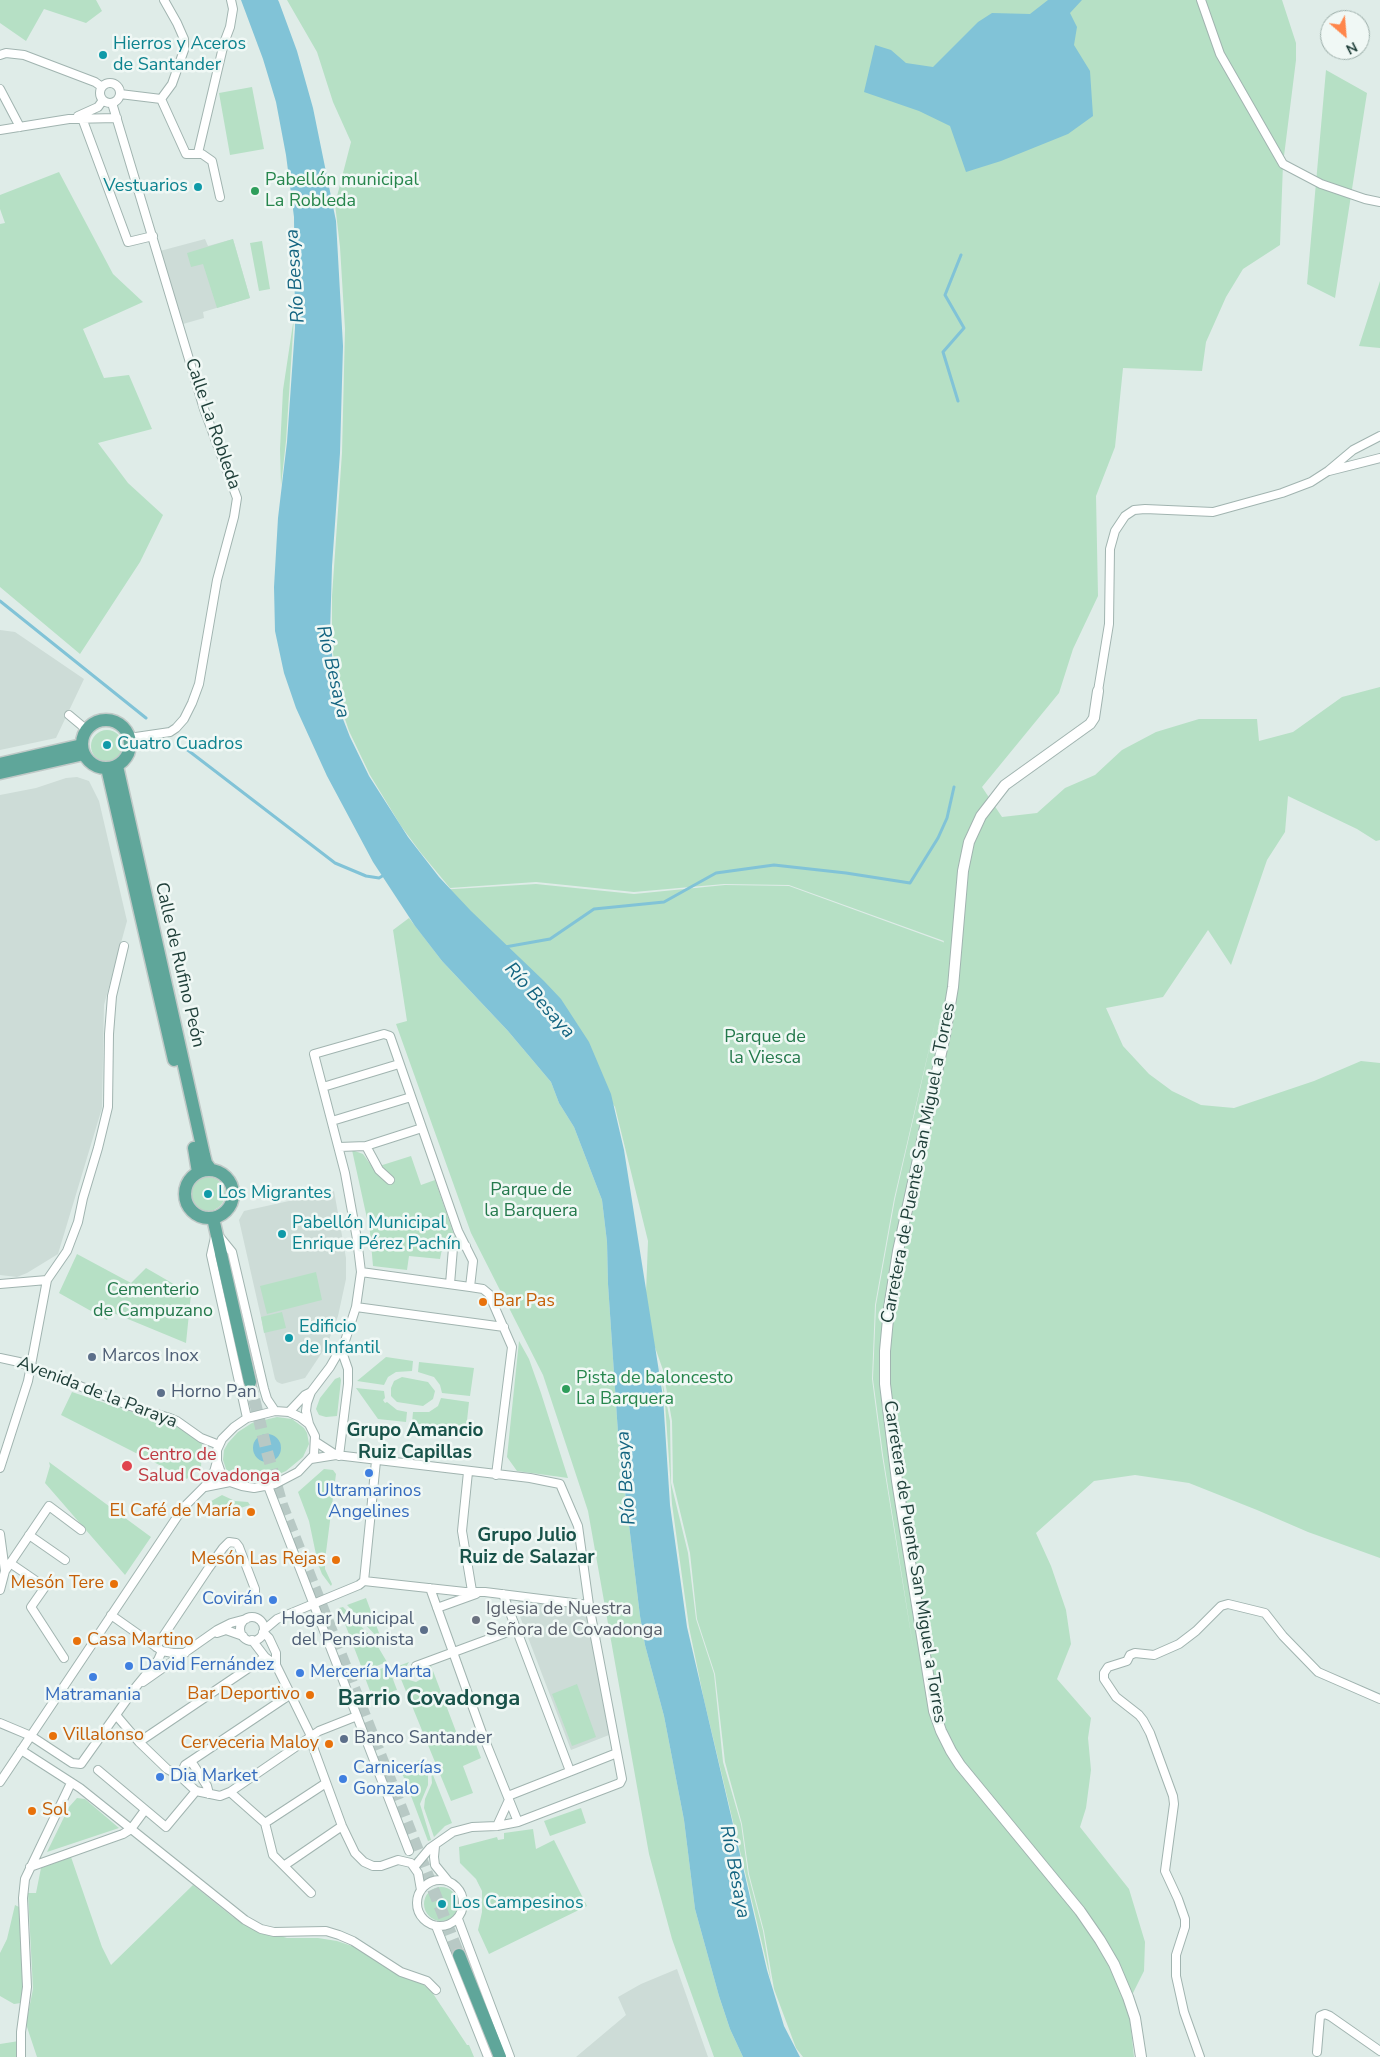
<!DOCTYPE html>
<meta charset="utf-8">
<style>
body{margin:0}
#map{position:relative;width:1380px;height:2057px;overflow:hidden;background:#dfece8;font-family:"Nunito Sans",sans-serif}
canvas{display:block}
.north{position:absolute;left:1320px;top:10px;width:50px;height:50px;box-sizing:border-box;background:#f0f8f5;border:1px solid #9caea9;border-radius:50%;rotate:153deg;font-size:14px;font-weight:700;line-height:20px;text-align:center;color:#1e3e38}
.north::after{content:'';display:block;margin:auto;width:18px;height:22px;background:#ff864b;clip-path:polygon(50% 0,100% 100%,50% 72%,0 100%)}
</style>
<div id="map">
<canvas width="1380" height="2057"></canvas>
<div class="north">N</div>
</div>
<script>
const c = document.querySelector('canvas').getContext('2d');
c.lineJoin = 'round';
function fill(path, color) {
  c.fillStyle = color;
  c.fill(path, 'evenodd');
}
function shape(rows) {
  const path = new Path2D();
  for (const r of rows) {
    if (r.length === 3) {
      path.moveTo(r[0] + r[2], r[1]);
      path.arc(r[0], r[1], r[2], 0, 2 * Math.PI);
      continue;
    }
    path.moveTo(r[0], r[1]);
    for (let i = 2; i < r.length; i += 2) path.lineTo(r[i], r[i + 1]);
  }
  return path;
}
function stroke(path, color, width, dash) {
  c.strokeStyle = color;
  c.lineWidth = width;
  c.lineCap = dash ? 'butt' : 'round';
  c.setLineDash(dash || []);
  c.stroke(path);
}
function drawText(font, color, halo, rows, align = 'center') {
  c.font = font + ' "Nunito Sans",sans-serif';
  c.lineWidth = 5;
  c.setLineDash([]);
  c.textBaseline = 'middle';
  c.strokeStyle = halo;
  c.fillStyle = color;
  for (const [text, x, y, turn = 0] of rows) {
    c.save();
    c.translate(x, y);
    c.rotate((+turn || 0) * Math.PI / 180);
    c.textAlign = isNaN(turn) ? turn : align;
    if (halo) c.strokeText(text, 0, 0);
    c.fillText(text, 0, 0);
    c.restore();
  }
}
fill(shape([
 [205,239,208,246,233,239,250,298,203,312,204,318,183,324,160,251],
 [0,630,15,632,84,679,56,738,0,750],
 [77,777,89,781,99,801,127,921,104,1005,102,1108,58,1254,27,1273,17,1277,0,1275,0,795,36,788,66,778],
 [334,1191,346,1258,346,1279,338,1316,327,1345,305,1378,282,1384,277,1382,275,1379,239,1220,244,1211],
 [519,1601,583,1609,587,1614,609,1735,571,1750,516,1606],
 [677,1969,708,2057,576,2057,626,2015,618,1997,641,1984]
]), '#cddcd7');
fill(shape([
 [0,0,96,0,102,11,86,23,44,9,26,41,0,23],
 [287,0,1282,0,1296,43,1296,60,1283,164,1280,245,1243,269,1226,297,1206,342,1202,371,1123,368,1115,447,1096,496,1098,596,1073,649,1059,693,982,787,1002,817,1037,813,1065,788,1095,775,1122,750,1156,732,1199,719,1257,719,1259,741,1293,732,1342,697,1380,687,1380,840,1376,841,1357,829,1288,796,1285,832,1267,860,1231,965,1208,930,1163,997,1106,1008,1123,1046,1149,1074,1172,1091,1201,1105,1234,1108,1314,1081,1361,1061,1380,1063,1380,1558,1308,1532,1257,1510,1189,1483,1135,1475,1094,1481,1036,1533,1051,1566,1066,1610,1071,1644,1057,1679,1091,1718,1088,1738,1091,1770,1086,1808,1080,1827,1129,1889,1145,1942,1144,1971,1133,1993,1125,2001,1130,2020,1134,2057,803,2057,796,2048,774,1989,764,1931,749,1874,742,1824,725,1762,715,1674,697,1619,690,1553,673,1482,672,1421,663,1370,645,1319,648,1241,615,1107,586,1064,438,890,536,884,634,894,725,885,789,886,943,942,943,943,944,941,789,885,724,884,634,892,536,882,450,888,421,853,401,826,370,775,349,731,339,701,335,676,332,640,332,596,342,453,345,329,340,247,335,204,351,142,333,102,317,52],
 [936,1019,895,1199,876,1305,873,1379,883,1455,914,1653,882,1455,872,1379,875,1305,894,1199],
 [1326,70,1367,93,1335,298,1307,284],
 [252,87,264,149,230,155,219,93],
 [59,172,113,274,143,302,83,329,104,378,129,375,152,429,98,443,128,483,163,515,140,562,80,654,0,587,0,224,5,223,0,209,0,195],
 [233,239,250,298,217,308,203,264,191,267,187,253],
 [262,241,270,289,259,291,250,243],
 [1380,281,1380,348,1359,346],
 [294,317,286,441,281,486,280,449,283,390],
 [107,746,16],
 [409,918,442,961,508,1031,551,1082,559,1103,574,1127,602,1200,607,1242,608,1284,618,1433,640,1616,645,1645,664,1716,684,1820,695,1909,719,1996,730,2029,743,2057,714,2057,672,1939,649,1854,588,1511,543,1375,471,1233,396,1024,407,1021,393,930],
 [352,1150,363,1154,373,1168,411,1156,421,1185,435,1180,455,1238,444,1239,440,1259,409,1256,407,1270,373,1266,370,1232],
 [208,1194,17],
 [77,1254,131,1283,146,1268,191,1294,186,1343,111,1312,107,1320,59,1293],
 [316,1272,322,1300,267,1314,260,1286],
 [282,1312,286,1328,264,1333,261,1317],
 [519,1341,529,1359,541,1393,568,1478,517,1471,507,1457],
 [386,1357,413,1361,412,1371,396,1372,388,1377,384,1385,357,1381],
 [419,1362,474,1368,470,1396,442,1393,440,1385,434,1377,418,1372],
 [659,1364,670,1421,671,1483,688,1553,696,1619,714,1674,723,1762,741,1824,748,1874,763,1931,771,1981,704,1700,689,1627,672,1504,665,1403],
 [340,1377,341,1380,337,1416,326,1417,319,1415,316,1409,320,1398,335,1379],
 [402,1377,428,1382,435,1391,433,1399,423,1406,397,1402,391,1396,391,1388,394,1381],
 [356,1388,384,1391,385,1398,383,1400,385,1403,387,1402,397,1410,407,1412,406,1422,378,1419],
 [72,1392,180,1428,202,1444,201,1468,191,1474,187,1479,61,1415],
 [441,1398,469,1402,466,1430,412,1423,413,1412,429,1412,438,1406],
 [277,1417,292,1419,304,1428,307,1433,309,1444,303,1457,286,1471,268,1479,247,1481,233,1476,226,1469,223,1460,224,1450,228,1443,238,1432,252,1423],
 [49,1462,151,1537,125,1575,45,1483,50,1466],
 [324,1469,333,1470,336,1474,325,1560,325,1569,332,1584,331,1586,322,1574,318,1564,309,1521,298,1492],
 [222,1495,235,1501,248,1502,250,1505,228,1512,219,1512,206,1507,206,1504],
 [366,1598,385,1649,379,1639,347,1605],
 [343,1607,374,1640,387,1662,363,1671,339,1608],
 [409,1662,406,1667,405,1675,409,1680,416,1682,423,1678,425,1666,430,1663,460,1742,462,1744,474,1739,481,1758,463,1766,473,1793,451,1801,396,1667],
 [388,1666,397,1690,393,1691,394,1694,375,1701,371,1693,372,1690,370,1691,364,1675],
 [577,1684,596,1737,572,1746,552,1694],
 [420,1760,421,1762,425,1761,428,1773,428,1785,420,1804,431,1840,428,1841,405,1780,406,1778,404,1778,400,1768],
 [431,1770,452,1823,445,1826,434,1837,424,1808,425,1799,432,1783],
 [77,1798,85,1799,119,1828,47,1852,69,1807],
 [581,1808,586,1823,550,1836,544,1821],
 [533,1829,536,1849,554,1840,587,1906,489,1954,478,1930,482,1912,482,1891,476,1879,460,1863,459,1847,497,1837,498,1840,504,1839,504,1833],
 [71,1857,102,1947,111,1965,193,1885,233,1917,257,1929,287,1938,318,1938,337,1941,355,1947,395,1972,418,1980,432,1992,467,2045,469,2045,474,2057,37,2057,26,2024,33,1989,28,1893,36,1893,41,1868],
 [441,1904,17],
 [15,1905,21,1908,23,1984,21,2003,14,2004,0,1996,0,1953,7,1939],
 [19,2041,18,2057,0,2057,0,2044]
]), '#b6e0c5');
fill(shape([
 [241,0,278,0,279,2,297,51,313,108,336,221,343,346,340,453,332,566,330,633,334,676,341,714,350,737,369,776,408,837,439,877,471,911,544,981,561,999,589,1042,611,1094,624,1150,663,1397,670,1505,687,1627,767,1970,784,2026,800,2057,743,2057,730,2029,719,1996,695,1909,684,1820,664,1716,645,1645,640,1616,618,1433,608,1284,607,1242,602,1200,574,1127,559,1103,551,1082,508,1031,442,961,415,926,373,862,327,776,296,708,284,673,275,631,274,587,278,518,287,442,295,328,294,217,286,155,276,102,263,59],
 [1048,0,1082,0,1070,13,1077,27,1074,45,1090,71,1093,116,1068,134,1001,161,966,172,950,126,919,111,864,92,875,45,891,50,906,63,933,67,978,22,992,13,1030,14],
 [267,1448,14]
]), '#81c3d7');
stroke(shape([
 [958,401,943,352,964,328,945,295,961,255],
 [0,601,146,718],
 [185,748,335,863,366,876,379,878,384,875],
 [505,947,550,939,594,909,664,902,716,873,774,865,846,873,910,883,938,838,947,818,954,787]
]), '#81c3d7', 3);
stroke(shape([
 [250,1382,266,1448,282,1505,459,1955]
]), '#b8c9c5', 12, [12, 6]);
const minor = shape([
 [1201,0,1220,54,1283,164,1321,184,1365,199,1380,202],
 [0,55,6,53,24,55,95,82,102,87],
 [110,93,10],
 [0,89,20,127],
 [120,94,161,99],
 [161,99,186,154,202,154,212,161,220,197],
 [161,99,172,84,184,50,184,39,177,23,164,0],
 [112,103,204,409,237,498,234,517,217,580,199,684,192,703,184,719,176,728,170,732,129,738],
 [78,116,98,107,103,100],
 [82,118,128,242,153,236],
 [0,130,69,119,117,118],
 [198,153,224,43,230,27,233,9,231,0],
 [1329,471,1380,458],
 [1098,691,1109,624,1110,549,1115,531,1125,516,1134,510,1145,509,1213,512,1282,493,1311,482,1328,471,1353,450,1380,436],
 [69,715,87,730],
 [323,1087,399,1064],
 [332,1121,411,1097],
 [366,1146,379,1170,390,1180],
 [339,1147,366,1146,422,1128],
 [219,1236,232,1252,264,1389,267,1399,275,1411],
 [215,1237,211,1255,247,1418],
 [361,1272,470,1287,483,1289,489,1294,512,1347,496,1475],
 [0,1284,47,1280],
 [450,1284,453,1248,457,1245,466,1246],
 [356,1307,504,1327],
 [0,1358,19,1362,130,1406,170,1418,177,1421,201,1438,219,1445],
 [275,1411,289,1412,300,1417,309,1424,315,1436,314,1455,298,1472,275,1484,254,1488,242,1486,230,1482,221,1473,217,1461,217,1450,222,1439,234,1427,247,1418,275,1411],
 [289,1412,305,1395,311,1392],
 [309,1424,306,1411,307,1403,311,1392,330,1367,345,1341,356,1307,361,1272,357,1239,345,1173,314,1054,384,1034,390,1036,458,1231,473,1261,470,1287],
 [316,1442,336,1455,530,1478,560,1484,578,1526,589,1605,622,1779,620,1783,518,1822,497,1826,472,1827,453,1832,430,1848,415,1866],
 [339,1456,348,1384,348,1369,341,1349],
 [311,1459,336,1455],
 [0,1468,28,1381,47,1280,67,1251,78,1222,83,1198,98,1148,108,1107,109,1034,112,996,124,946],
 [468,1472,462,1531,472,1591],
 [268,1486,409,1851],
 [205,1487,230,1482],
 [0,1534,5,1571,0,1590],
 [29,1535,65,1560],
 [10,1563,45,1587,31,1607,64,1658],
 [5,1571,49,1506,81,1530],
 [364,1581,376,1461],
 [430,1588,482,1733,518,1822],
 [503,1594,570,1771],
 [437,1608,476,1594],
 [111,1615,162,1651,173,1653,185,1653],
 [252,1629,12],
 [264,1630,277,1619,359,1585,364,1581,465,1592,485,1592,589,1605],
 [263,1632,269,1638,276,1653,276,1665,311,1736,313,1747,342,1826,355,1853,364,1862,373,1866,381,1866,398,1860,411,1863,418,1873,421,1890],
 [217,1633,226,1630,243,1636],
 [252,1640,265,1657,276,1665],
 [156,1647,208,1569,223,1548,229,1542,236,1543,239,1547,255,1589,255,1598],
 [416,1666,516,1629],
 [143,1682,217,1630,231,1623,246,1619],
 [116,1715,139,1742,167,1769,180,1776,196,1791,220,1796,230,1792,319,1731,357,1716],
 [0,1723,31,1736,72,1763,81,1764,135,1688,158,1660,162,1651],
 [139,1742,265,1657],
 [21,1750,80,1788,245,1920,261,1929,274,1932,326,1931,339,1935,353,1941,401,1972,427,1981,436,1990],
 [191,1761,207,1786,209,1794],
 [98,1770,166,1827,196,1791],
 [180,1776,185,1765,291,1694],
 [0,1782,183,1508,212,1479,217,1461],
 [230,1792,265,1823,273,1855,311,1893],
 [508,1796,617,1753],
 [265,1823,326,1783],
 [497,1826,508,1802],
 [435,1846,434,1857,435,1865,448,1881],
 [285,1865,342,1826],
 [30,1867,123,1834,131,1829,145,1810],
 [440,1903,23],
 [458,1919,510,2057],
 [436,1926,488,2057],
 [1317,2052,1320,2016,1325,2014,1330,2016,1380,2051],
 [21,2057,21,2032,27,1987,23,1898,25,1879,71,1783],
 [1200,2057,1184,2012,1176,1976,1176,1955,1185,1927,1185,1919,1178,1899,1165,1871,1174,1804,1173,1796,1150,1733,1143,1720,1139,1715,1116,1697,1104,1679,1104,1673,1108,1667,1127,1661,1130,1655,1135,1653,1154,1655,1179,1644,1196,1631,1221,1606,1228,1604,1265,1613,1283,1636,1318,1672,1380,1699]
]);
const tertiary = shape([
 [1098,691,1094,718,1090,724,1005,785,981,816,969,842,963,871,953,987,945,1035,898,1251,889,1308,885,1351,885,1384,897,1481,934,1711,941,1731,951,1751,960,1765,1080,1911,1100,1940,1114,1964,1128,1997,1135,2018,1141,2057]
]);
const primary = shape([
 [106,744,24],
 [0,764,82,745],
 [117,766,204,1155,206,1163,211,1170],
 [107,768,174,1060],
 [0,773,84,754],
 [194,1148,198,1172],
 [209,1194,24],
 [213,1218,250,1382],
 [459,1955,500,2057]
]);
stroke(minor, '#a1b4b0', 10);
stroke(tertiary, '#a1b4b0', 12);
stroke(primary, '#c0c9c7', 15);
stroke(minor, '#fff', 8);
stroke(tertiary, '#fff', 10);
stroke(primary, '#5fa69a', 12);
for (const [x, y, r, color] of [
 [103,55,5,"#0f9aa8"],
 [198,187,5,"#0f9aa8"],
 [255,191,5,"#2e9e5b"],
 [107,745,5,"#0f9aa8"],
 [208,1194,5,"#0f9aa8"],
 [282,1234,5,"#0f9aa8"],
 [483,1302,5,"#e8710a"],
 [289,1338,5,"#0f9aa8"],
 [92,1357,5,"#5c6f8a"],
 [566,1389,5,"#2e9e5b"],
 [161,1393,5,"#5c6f8a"],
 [127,1466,6,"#e0444e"],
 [369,1473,5,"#3f7fe0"],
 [251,1512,5,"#e8710a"],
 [336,1560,5,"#e8710a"],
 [114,1584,5,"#e8710a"],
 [273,1600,5,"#3f7fe0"],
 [476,1620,5,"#6b7280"],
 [424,1630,5,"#5c6f8a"],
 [77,1641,5,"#e8710a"],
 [129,1666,5,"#3f7fe0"],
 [300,1673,5,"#3f7fe0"],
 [93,1677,5,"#3f7fe0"],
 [310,1695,5,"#e8710a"],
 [53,1736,5,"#e8710a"],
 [344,1739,5,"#5c6f8a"],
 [329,1744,5,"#e8710a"],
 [160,1777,5,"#3f7fe0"],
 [343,1779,5,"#3f7fe0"],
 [32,1811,5,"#e8710a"],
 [442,1904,5,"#0f9aa8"]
]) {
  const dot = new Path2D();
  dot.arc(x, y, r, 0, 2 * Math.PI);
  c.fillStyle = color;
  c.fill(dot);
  stroke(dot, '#f0f8f5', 2);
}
drawText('18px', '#0d838f', '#f0f8f5', [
 ["Hierros y Aceros",113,45],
 ["de Santander",113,66],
 ["Vestuarios",188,187,"right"],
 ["Cuatro Cuadros",117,745],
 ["Los Migrantes",218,1194],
 ["Pabellón Municipal",292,1224],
 ["Enrique Pérez Pachín",292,1245],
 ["Edificio",299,1328],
 ["de Infantil",299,1349],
 ["Los Campesinos",452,1904]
], 'left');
drawText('18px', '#27864d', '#f0f8f5', [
 ["Pabellón municipal",265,181],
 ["La Robleda",265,202],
 ["Pista de baloncesto",576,1379],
 ["La Barquera",576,1400]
], 'left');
drawText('18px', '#1e3e38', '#f0f8f5', [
 ["Calle La Robleda",212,424,71],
 ["Calle de Rufino Peón",179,965,77],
 ["Carretera de Puente San Miguel a Torres",919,1163,-79],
 ["Avenida de la Paraya",97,1393,21],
 ["Carretera de Puente San Miguel a Torres",914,1562,81]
]);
drawText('18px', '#24794c', '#f0f8f5', [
 ["Parque de",765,1038],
 ["la Viesca",765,1059],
 ["Parque de",531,1191],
 ["la Barquera",531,1212],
 ["Cementerio",153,1291],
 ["de Campuzano",153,1312]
]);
drawText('18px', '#c56008', '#f0f8f5', [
 ["Bar Pas",493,1302,"left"],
 ["El Café de María",241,1512],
 ["Mesón Las Rejas",326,1560],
 ["Mesón Tere",104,1584],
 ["Casa Martino",87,1641,"left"],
 ["Bar Deportivo",300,1695],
 ["Villalonso",63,1736,"left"],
 ["Cerveceria Maloy",319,1744],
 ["Sol",42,1811,"left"]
], 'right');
drawText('18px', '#4e5e75', '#f0f8f5', [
 ["Marcos Inox",102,1357],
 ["Horno Pan",171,1393],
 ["Hogar Municipal",414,1620,"right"],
 ["del Pensionista",414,1641,"right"],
 ["Banco Santander",354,1739]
], 'left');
drawText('18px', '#be3a42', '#f0f8f5', [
 ["Centro de",138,1456],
 ["Salud Covadonga",138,1477]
], 'left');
drawText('18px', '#366cbe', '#f0f8f5', [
 ["Ultramarinos",369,1492,"center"],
 ["Angelines",369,1513,"center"],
 ["Covirán",263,1600,"right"],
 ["David Fernández",139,1666],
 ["Mercería Marta",310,1673],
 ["Matramania",93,1696,"center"],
 ["Carnicerías",353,1769],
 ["Gonzalo",353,1790],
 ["Dia Market",170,1777]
], 'left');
drawText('18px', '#5b616d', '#f0f8f5', [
 ["Iglesia de Nuestra",486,1610],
 ["Señora de Covadonga",486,1631]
], 'left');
drawText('italic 19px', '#136480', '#f0f8f5', [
 ["Río Besaya",296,276,-94],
 ["Río Besaya",332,672,77],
 ["Río Besaya",539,1001,48],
 ["Río Besaya",627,1478,-94],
 ["Río Besaya",734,1872,79]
]);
drawText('bold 19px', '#185249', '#f0f8f5', [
 ["Grupo Amancio",415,1431],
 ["Ruiz Capillas",415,1453],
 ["Grupo Julio",527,1536],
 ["Ruiz de Salazar",527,1558]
]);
drawText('bold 22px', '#185249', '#f0f8f5', [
 ["Barrio Covadonga",429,1700]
]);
</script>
